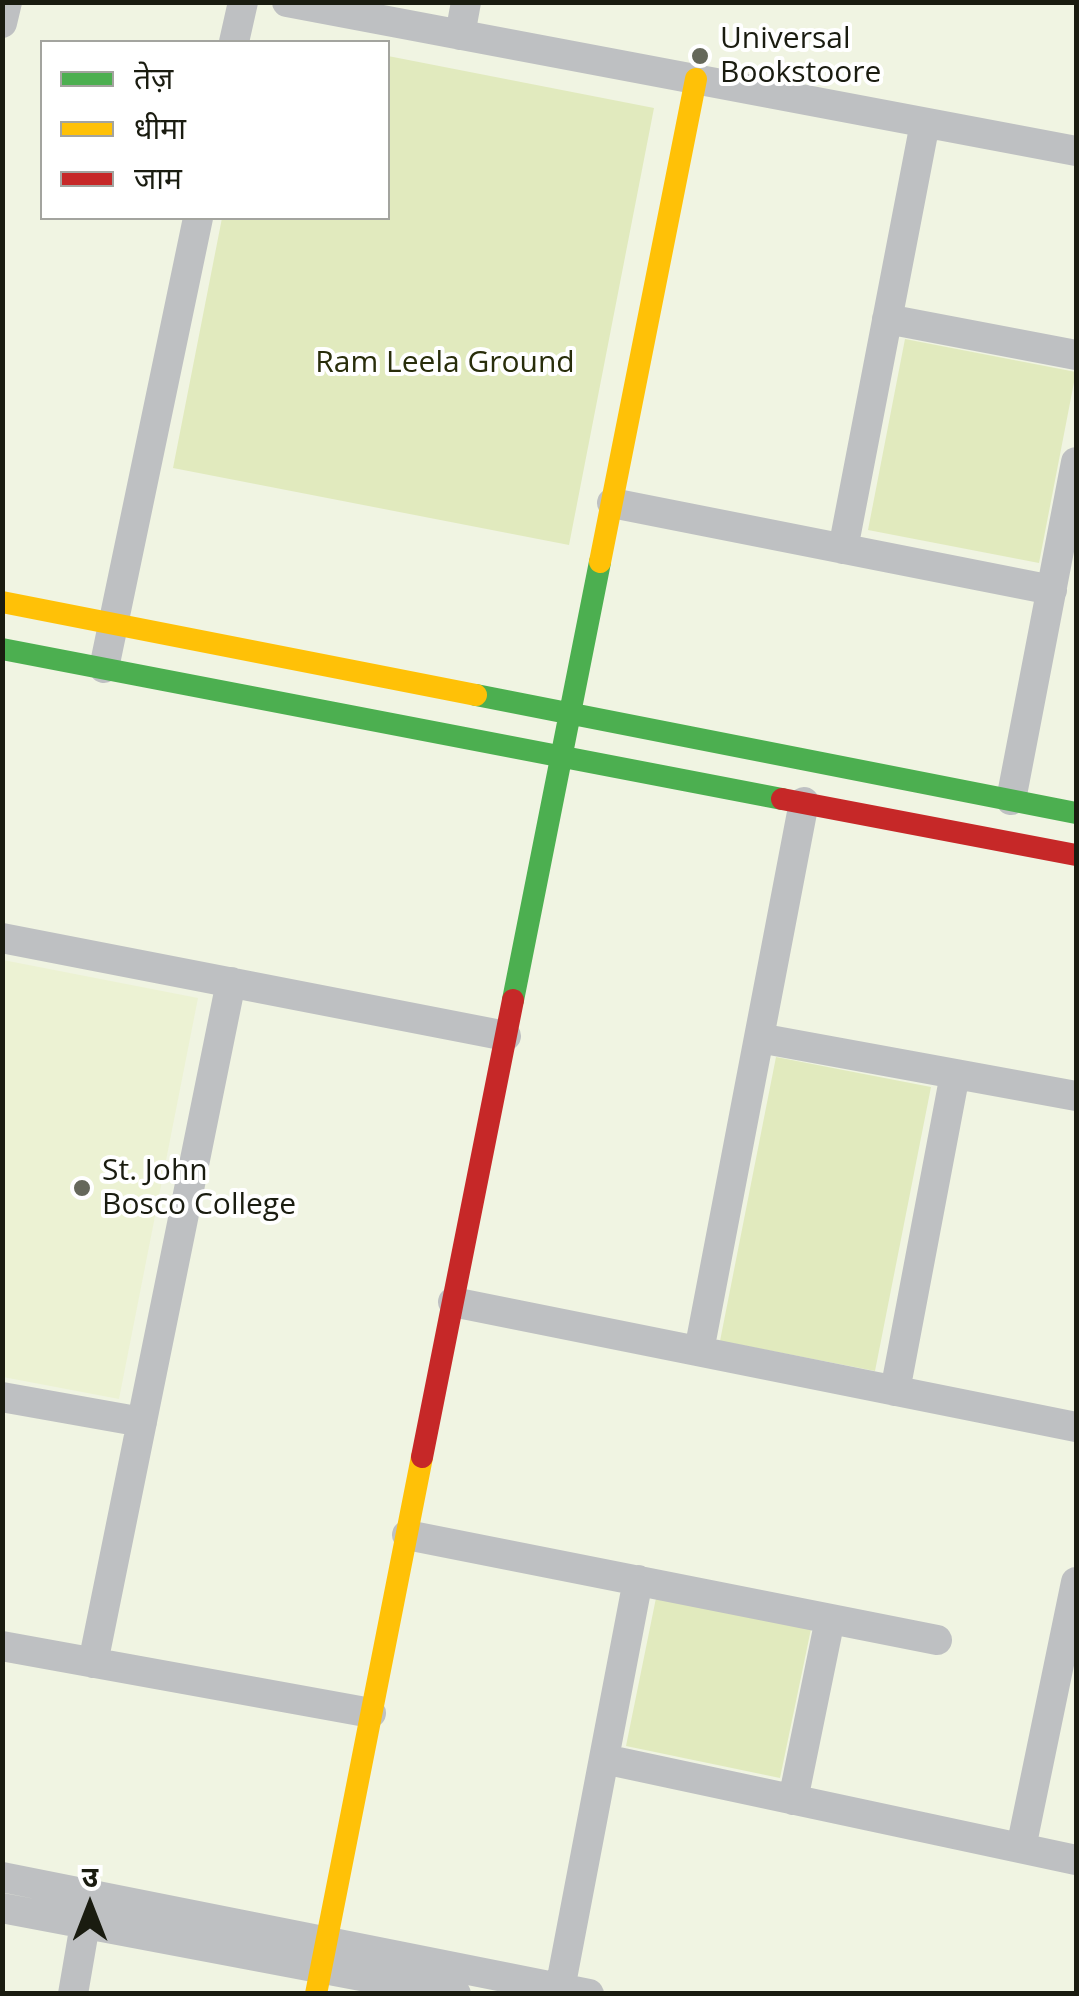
<!DOCTYPE html>
<meta charset="utf-8">
<style>
body{margin:0}
#map{position:relative;width:1079px;height:1996px;overflow:hidden;background:#f0f4e2;font-family:"Open Sans","Noto Sans Devanagari",sans-serif}
canvas{display:block}
.frame{position:absolute;inset:0;border:5px solid #1a1c10;pointer-events:none}
.legend{position:absolute;left:40px;top:40px;width:350px;height:180px;box-sizing:border-box;background:#fff;border:2px solid #a3a49f;margin:0;padding:12px 18px;list-style:none;font-size:30px;color:#1a1c10}
.legend li{display:flex;align-items:center;gap:20px;height:50px}
.legend b{width:50px;border:2px solid #a3a49f}
.north{position:absolute;left:40px;top:1856px;width:100px;height:100px;-webkit-text-stroke:8px #fff;paint-order:stroke;rotate:0deg;font-size:28px;font-weight:700;line-height:40px;text-align:center;color:#1a1c10}
.north::after{content:'';display:block;margin:auto;width:35px;height:45px;background:#1a1c10;clip-path:polygon(50% 0,100% 100%,50% 72%,0 100%)}
</style>
<div id="map">
<canvas width="1079" height="1996"></canvas>
<div class="frame"></div>
<ul class="legend">
<li><b style="height:12px;background:#4caf50"></b>तेज़</li>
<li><b style="height:12px;background:#ffc107"></b>धीमा</li>
<li><b style="height:12px;background:#c62828"></b>जाम</li>
</ul>
<div class="north">उ</div>
</div>
<script>
const c = document.querySelector('canvas').getContext('2d');
c.lineJoin = 'round';
function fill(path, color) {
  c.fillStyle = color;
  c.fill(path, 'evenodd');
}
function shape(rows) {
  const path = new Path2D();
  for (const r of rows) {
    path.moveTo(r[0], r[1]);
    for (let i = 2; i < r.length; i += 2) path.lineTo(r[i], r[i + 1]);
  }
  return path;
}
function stroke(path, color, width, dash) {
  c.strokeStyle = color;
  c.lineWidth = width;
  c.lineCap = dash ? 'butt' : 'round';
  c.setLineDash(dash || []);
  c.stroke(path);
}
function drawText(font, color, halo, rows, align = 'center') {
  c.font = font + ' "Open Sans",sans-serif';
  c.lineWidth = 8;
  c.setLineDash([]);
  c.textBaseline = 'middle';
  c.strokeStyle = halo;
  c.fillStyle = color;
  for (const [text, x, y, turn = 0] of rows) {
    c.save();
    c.translate(x, y);
    c.rotate((+turn || 0) * Math.PI / 180);
    c.textAlign = isNaN(turn) ? turn : align;
    if (halo) c.strokeText(text, 0, 0);
    c.fillText(text, 0, 0);
    c.restore();
  }
}
fill(shape([
 [3,960,198,998,119,1399,3,1377]
]), '#ecf2d3');
fill(shape([
 [388,56,654,108,569,545,173,468,222,218,388,218],
 [905,339,1076,372,1039,563,868,530],
 [776,1057,931,1087,875,1371,720,1341],
 [656,1598,811,1629,780,1778,626,1746]
]), '#e1eabe');
stroke(shape([
 [287,2,1076,151],
 [2,23,7,2],
 [460,35,466,2],
 [234,42,243,2],
 [887,319,1076,355],
 [612,503,1052,590],
 [843,549,925,123],
 [104,668,198,218],
 [1011,800,1076,462],
 [2,938,506,1036],
 [759,1038,1076,1096],
 [453,1302,1076,1427],
 [699,1351,804,802],
 [895,1391,955,1074],
 [2,1397,142,1422],
 [407,1535,937,1640],
 [2,1646,371,1713],
 [93,1663,231,982],
 [604,1759,1076,1860],
 [793,1800,830,1619],
 [1021,1848,1076,1582],
 [2,1877,589,1994],
 [2,1908,456,1994],
 [73,1994,85,1924],
 [559,1994,638,1580]
]), '#bec0c2', 30);
stroke(shape([
 [2,649,782,799],
 [476,695,1076,813],
 [513,1000,600,562]
]), '#4caf50', 22);
stroke(shape([
 [600,562,696,79],
 [2,602,476,695],
 [316,1994,422,1457]
]), '#ffc107', 22);
stroke(shape([
 [782,799,1076,855],
 [422,1457,513,1000]
]), '#c62828', 22);
for (const [x, y, r, color] of [
 [700,56,10,"#65685a"],
 [82,1188,10,"#65685a"]
]) {
  const dot = new Path2D();
  dot.arc(x, y, r, 0, 2 * Math.PI);
  c.fillStyle = color;
  c.fill(dot);
  stroke(dot, '#fff', 4);
}
drawText('30px', '#1a1c10', '#fff', [
 ["Universal",720,39],
 ["Bookstoore",720,73],
 ["St. John",102,1171],
 ["Bosco College",102,1205]
], 'left');
drawText('30px', '#282d0a', '#fff', [
 ["Ram Leela Ground",445,363]
]);
</script>
